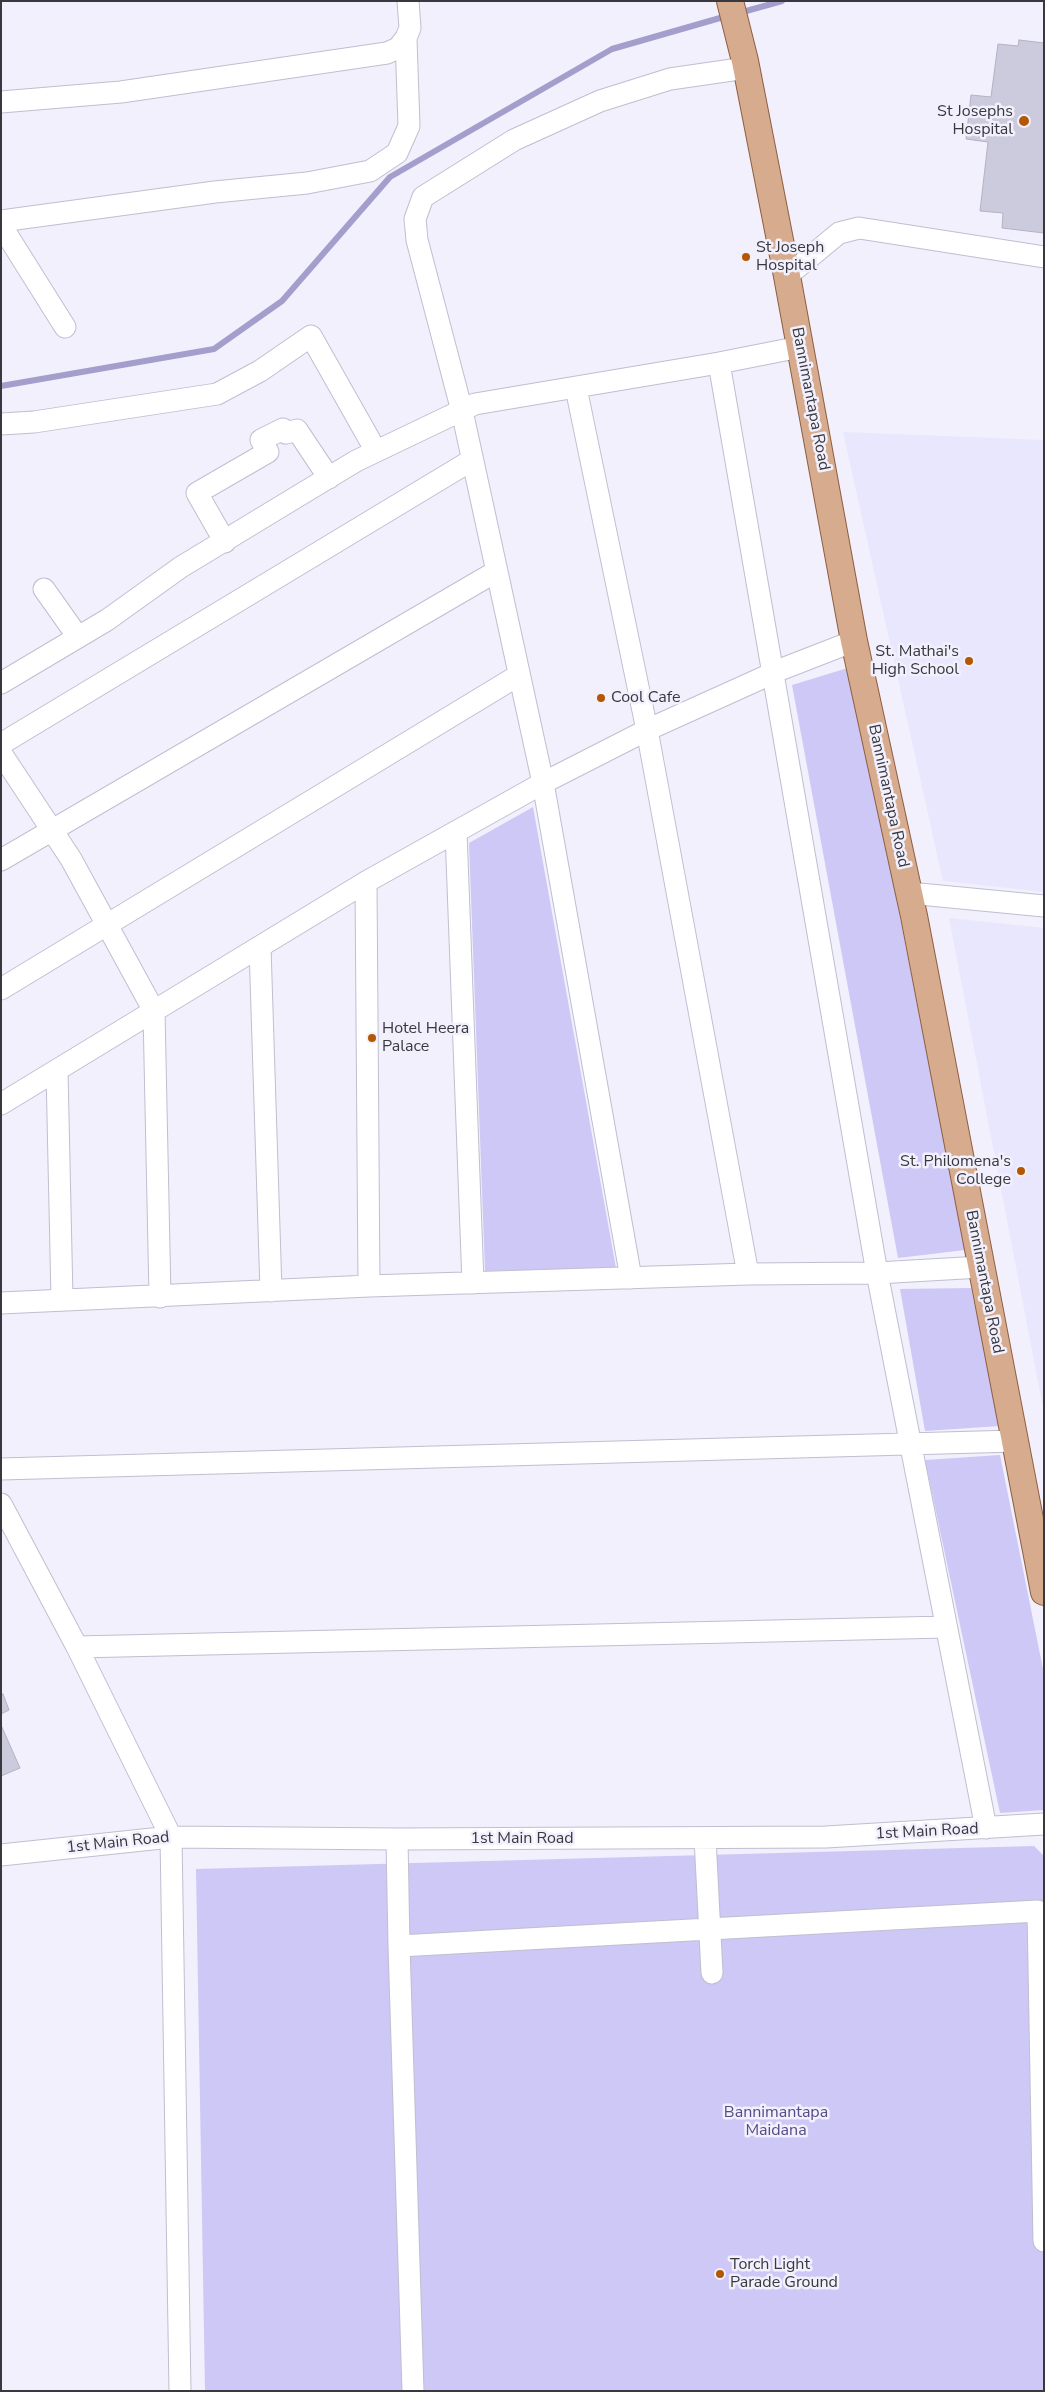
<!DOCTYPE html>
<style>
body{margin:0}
#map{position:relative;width:1045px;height:2392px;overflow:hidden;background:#f1f0fc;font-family:"Nunito Sans",sans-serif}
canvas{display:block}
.frame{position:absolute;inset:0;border:2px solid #39383f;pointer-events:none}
</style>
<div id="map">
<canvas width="1045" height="2392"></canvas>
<div class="frame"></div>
</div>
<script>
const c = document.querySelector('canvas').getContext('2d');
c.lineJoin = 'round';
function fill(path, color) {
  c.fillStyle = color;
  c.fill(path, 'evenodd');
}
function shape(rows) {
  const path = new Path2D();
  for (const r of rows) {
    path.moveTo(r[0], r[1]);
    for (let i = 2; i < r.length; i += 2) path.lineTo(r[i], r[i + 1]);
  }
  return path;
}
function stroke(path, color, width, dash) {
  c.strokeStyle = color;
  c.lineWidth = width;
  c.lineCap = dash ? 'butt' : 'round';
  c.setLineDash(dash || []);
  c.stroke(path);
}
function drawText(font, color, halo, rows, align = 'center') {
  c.font = font + ' "Nunito Sans",sans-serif';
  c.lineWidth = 5;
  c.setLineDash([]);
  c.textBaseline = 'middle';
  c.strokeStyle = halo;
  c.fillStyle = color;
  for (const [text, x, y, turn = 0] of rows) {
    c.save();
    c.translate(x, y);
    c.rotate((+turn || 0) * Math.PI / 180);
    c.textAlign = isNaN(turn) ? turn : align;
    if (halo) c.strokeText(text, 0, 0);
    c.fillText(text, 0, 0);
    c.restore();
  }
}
fill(shape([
 [843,432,1044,440,1044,892,943,881],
 [949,918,1044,928,1044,1413]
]), '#e9e7fd');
fill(shape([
 [851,667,965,1250,898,1258,792,685],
 [533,807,616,1268,485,1271,469,843],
 [971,1288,1000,1426,925,1431,900,1289],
 [1000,1455,1044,1674,1044,1810,1000,1813,925,1460],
 [1034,1846,1044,1856,1044,2391,205,2391,196,1869]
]), '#cdc8f6');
stroke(shape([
 [739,13,782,1],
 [1,386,214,349,282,301,390,177,612,49,727,16]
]), '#a39ecb', 6);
const building = shape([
 [1019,40,1044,43,1044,233,1002,228,1003,213,980,211,988,142,966,139,971,95,991,97,998,44,1018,46,1019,40],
 [3,1694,9,1710,1,1714,1,1695,3,1694],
 [1,1725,20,1768,1,1776,1,1725]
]);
fill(building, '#cccbdd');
stroke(building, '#b3b1c3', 1);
const minor = shape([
 [1,102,121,92,387,53,398,48,406,38,410,28,408,1],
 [1,221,215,192,307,183,370,171,397,153,409,126,406,38],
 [1,225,65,327],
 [787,276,839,233,859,228,1044,257],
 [719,363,877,1273,986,1828],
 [576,388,647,730,748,1274],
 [1,424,34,422,217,394,260,371,311,336,376,451],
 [225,542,197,493,268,452,261,440,283,429,286,433,297,430,329,478],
 [44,589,78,637],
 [1,683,107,620,181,567,356,461,475,404,719,363,800,347],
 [1,744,472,460],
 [1,753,71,859,154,1011,160,1297],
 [456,832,473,1283],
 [1,860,497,571],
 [366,882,369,1286],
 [909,893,1044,906],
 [260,947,271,1291],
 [1,989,519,675],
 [57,1071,62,1299],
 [1,1104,366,882,543,783,647,730,782,669,854,641],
 [631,1278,543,783,462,411,417,240,415,219,423,197,514,140,600,101,670,79,746,68],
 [1,1303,369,1286,748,1274,877,1273,981,1267],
 [1,1469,1015,1441],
 [1,1504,77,1647,171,1837,180,2391],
 [77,1647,946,1627],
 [705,1838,712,1973],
 [397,1839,399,1946],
 [1,1855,171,1837,397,1839,826,1837,1044,1824],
 [413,2391,399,1946,1038,1911,1044,2241]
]);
const major = shape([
 [730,1,745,61,787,276,854,641,914,916,1044,1592]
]);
stroke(minor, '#c0bed0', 23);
stroke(major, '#8f5e41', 28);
stroke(minor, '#fff', 21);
stroke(major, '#d7ab8e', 26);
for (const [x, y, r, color] of [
 [1024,121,6,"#b45700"],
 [746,257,5,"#b45700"],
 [969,661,5,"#b45700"],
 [601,698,5,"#b45700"],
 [372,1038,5,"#b45700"],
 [1021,1171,5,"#b45700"],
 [720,2274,5,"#b45700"]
]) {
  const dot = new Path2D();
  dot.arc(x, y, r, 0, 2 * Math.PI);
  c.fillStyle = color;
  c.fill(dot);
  stroke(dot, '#f1f0fc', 2);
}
drawText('16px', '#39383f', '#f1f0fc', [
 ["St Josephs",1013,112,"right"],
 ["Hospital",1013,130,"right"],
 ["St Joseph",756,248],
 ["Hospital",756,266],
 ["St. Mathai's",959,652,"right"],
 ["High School",959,670,"right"],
 ["Cool Cafe",611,698],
 ["Hotel Heera",382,1029],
 ["Palace",382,1047],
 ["St. Philomena's",1011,1162,"right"],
 ["College",1011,1180,"right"],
 ["Torch Light",730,2265],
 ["Parade Ground",730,2283]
], 'left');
drawText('16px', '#39383f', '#f1f0fc', [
 ["Bannimantapa Road",810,399,79],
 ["Bannimantapa Road",888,796,78],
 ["Bannimantapa Road",984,1282,79],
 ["1st Main Road",927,1832,-3],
 ["1st Main Road",522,1839],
 ["1st Main Road",118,1843,-6]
]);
drawText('16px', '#564b87', '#f1f0fc', [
 ["Bannimantapa",776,2113],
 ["Maidana",776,2131]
]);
</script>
